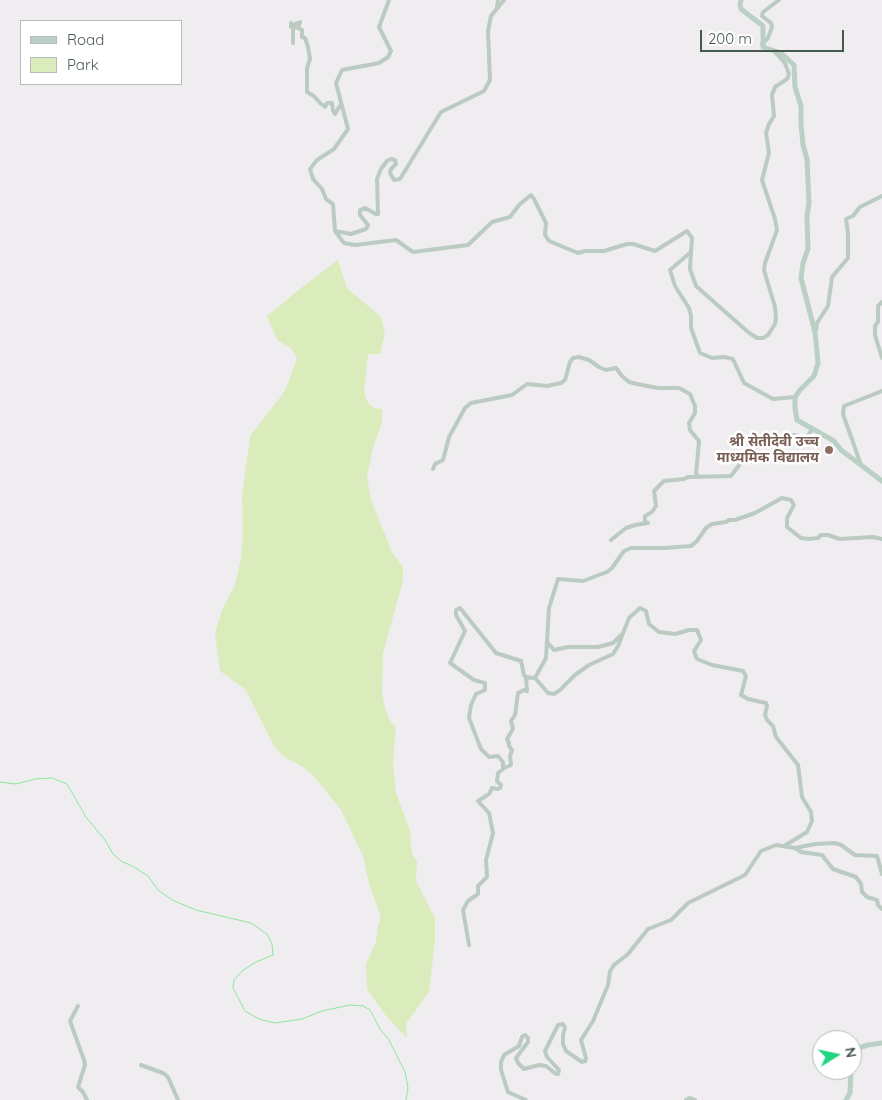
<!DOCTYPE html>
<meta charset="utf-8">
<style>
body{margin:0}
#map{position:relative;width:882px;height:1100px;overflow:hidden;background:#efedef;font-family:Quicksand,sans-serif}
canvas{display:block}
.legend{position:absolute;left:20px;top:20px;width:162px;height:65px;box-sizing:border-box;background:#fff;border:1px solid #b5bdb8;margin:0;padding:6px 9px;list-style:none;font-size:15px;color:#46594e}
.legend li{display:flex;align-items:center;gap:10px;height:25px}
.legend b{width:25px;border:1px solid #b5bdb8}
.north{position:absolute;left:812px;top:1030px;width:50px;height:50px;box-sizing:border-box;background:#fff;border:1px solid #b5bdb8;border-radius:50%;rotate:80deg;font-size:14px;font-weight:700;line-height:20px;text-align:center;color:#46594e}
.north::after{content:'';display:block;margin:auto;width:18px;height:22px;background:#21d581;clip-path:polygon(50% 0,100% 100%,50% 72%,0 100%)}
.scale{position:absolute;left:700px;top:30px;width:144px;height:22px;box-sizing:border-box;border:2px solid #46594e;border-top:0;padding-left:6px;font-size:15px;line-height:18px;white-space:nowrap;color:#46594e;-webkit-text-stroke:4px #fff;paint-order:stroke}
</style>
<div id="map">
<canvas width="882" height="1100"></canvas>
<ul class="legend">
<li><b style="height:6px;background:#bbd0c5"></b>Road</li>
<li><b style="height:14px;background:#dbecbc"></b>Park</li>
</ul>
<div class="north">N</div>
<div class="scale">200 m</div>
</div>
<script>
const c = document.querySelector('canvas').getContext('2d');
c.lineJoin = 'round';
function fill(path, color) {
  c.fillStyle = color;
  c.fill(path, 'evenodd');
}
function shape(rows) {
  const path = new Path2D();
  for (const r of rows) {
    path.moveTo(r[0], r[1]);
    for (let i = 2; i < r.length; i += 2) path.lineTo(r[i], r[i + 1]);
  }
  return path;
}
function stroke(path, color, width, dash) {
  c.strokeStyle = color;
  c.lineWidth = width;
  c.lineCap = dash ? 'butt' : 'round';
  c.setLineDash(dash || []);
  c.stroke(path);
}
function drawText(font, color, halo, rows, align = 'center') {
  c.font = font + ' Quicksand,"Noto Sans Devanagari",sans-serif';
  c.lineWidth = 5;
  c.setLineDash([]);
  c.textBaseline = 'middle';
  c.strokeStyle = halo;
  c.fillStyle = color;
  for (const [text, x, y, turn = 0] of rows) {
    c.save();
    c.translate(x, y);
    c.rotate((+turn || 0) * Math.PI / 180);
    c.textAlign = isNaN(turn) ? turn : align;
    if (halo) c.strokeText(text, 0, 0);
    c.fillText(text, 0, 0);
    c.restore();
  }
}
fill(shape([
 [338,260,347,288,381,317,385,333,380,354,368,354,364,390,365,397,369,404,374,408,382,409,382,422,373,448,367,477,371,500,392,552,403,567,403,581,383,653,382,693,384,704,389,719,396,728,393,761,396,793,410,831,412,854,417,861,416,881,435,918,435,941,429,992,406,1024,407,1038,386,1016,367,989,366,964,376,942,377,930,381,917,369,884,363,856,341,810,312,774,298,764,284,757,274,746,245,689,220,671,215,634,222,610,235,585,241,558,243,529,242,497,250,436,282,395,289,381,297,359,292,349,277,340,267,316,301,288]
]), '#dbecbc');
stroke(shape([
 [0,782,16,784,35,779,52,778,67,784,86,817,105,840,113,854,121,861,134,867,148,876,158,890,172,900,196,910,251,923,267,934,272,944,273,955,256,962,242,971,234,980,233,988,245,1011,259,1019,275,1023,302,1019,322,1011,350,1005,363,1006,370,1010,380,1029,389,1040,405,1072,408,1088,406,1100]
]), '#8be79b', 1);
stroke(shape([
 [389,0,379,27,391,51,388,57,379,63,342,70,336,83,348,129,334,149,317,160,310,169,313,179,322,189,326,199,333,204,335,231,344,243,355,245,396,240,413,252,468,245,492,222,510,217,519,205,531,195,534,199,546,223,545,235,549,241,578,253,585,251,604,251,627,244,633,244,655,251,687,231,692,238,691,252,670,270,675,286,689,308,691,316,691,328,700,353,712,358,724,357,733,359,744,383,773,399,795,397],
 [497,7,498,0],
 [291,23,291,27,295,24,300,22,298,28,302,30,302,37,305,38,308,47,310,59,307,68,307,92,314,96,320,103,325,107,327,103,332,103,333,111,335,114,341,104],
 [293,43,293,30,297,23],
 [762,44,768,38,772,27,771,23,762,16,763,12,779,0],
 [335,231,351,234,366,229,368,225,360,215,360,210,365,208,376,214,378,214,377,179,381,169,387,161,391,159,395,160,396,164,391,169,390,173,394,180,400,179,441,112,484,91,490,80,488,31,491,16,504,0],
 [691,252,690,269,696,286,748,332,757,338,763,338,768,335,775,324,776,318,775,307,764,270,765,263,777,230,775,219,762,180,769,153,766,133,769,124,774,116,772,95,775,87,787,79,789,74,785,63,774,51],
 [882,302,878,306,878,322,875,326,875,335,882,358],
 [816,330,817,323,828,306,832,277,848,258,848,233,846,219,853,216,860,207,882,196],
 [861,465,843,414,844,406,882,391],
 [433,469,435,464,443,460,449,437,465,408,471,403,512,395,527,384,547,386,561,383,565,380,570,362,573,358,579,357,589,360,599,367,606,370,616,368,622,376,629,382,637,384,658,388,679,388,690,394,695,406,695,413,689,423,690,430,699,441,696,474,700,477],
 [611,540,626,528,635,525,648,523,645,522,645,516,652,512,656,506,654,491,664,481,684,479,688,477,731,476,740,464,755,453,754,448,779,438,795,435,801,438,806,438,812,430],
 [548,643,554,650,568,647,598,647,613,643,621,635],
 [526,677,535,678,546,658,549,608,558,579,583,581,607,572,612,568,624,551,631,548,664,548,691,546,697,541,706,528,712,524,726,522,729,520,735,520,755,513,782,498,791,500,794,505,787,518,787,527,801,538,809,539,818,538,821,535,828,535,840,539,873,537,882,539],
 [535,678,548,693,554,694,560,690,575,675,589,665,613,654,618,646,629,618,640,608,646,611,649,624,659,632,675,634,689,630,697,630,701,640,694,651,697,659,712,665,743,671,746,676,741,695,748,699,766,703,767,706,765,715,767,720,773,726,776,737,798,765,802,797,811,812,812,821,807,832,784,846],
 [795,848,801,852,822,855,833,869,856,877,861,884,862,892,867,897,877,900,878,905,882,909],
 [469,945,463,910,468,901,478,894,478,886,487,877,486,860,493,833,489,813,478,801,489,794,492,788,498,789,500,788,501,785,497,781,498,773,503,769,504,768,511,765,510,756,512,750,509,746,509,743,507,739,513,729,511,721,515,715,518,693,524,690,527,691,526,677,524,675,521,661,496,653,460,608,456,610,456,615,465,631,450,663,474,680,485,683,485,690,476,694,471,705,469,718,481,749,489,757,498,756,503,762,503,769],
 [78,1006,70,1021,84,1060,85,1065,78,1087,83,1092,87,1100],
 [141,1065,163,1073,168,1077,178,1100],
 [526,1100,508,1092,501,1070,501,1062,504,1055,519,1046,522,1037,525,1035,528,1038,528,1042,516,1058,518,1063,524,1069,539,1065,546,1066,556,1074,558,1074,559,1070,547,1057,545,1051,558,1025,563,1024,565,1028,563,1035,563,1044,566,1051,582,1062,585,1061,586,1058,581,1040,593,1021,608,985,610,971,614,965,628,954,648,929,671,920,688,903,745,875,761,851,776,845,795,848,815,844,835,843,841,845,855,855,877,856,882,874],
 [686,1100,690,1098,695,1100]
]), '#bbcbc2', 4);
stroke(shape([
 [741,0,740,5,741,9,763,26,763,47,781,53,794,65,795,87,801,106,801,124,803,145,807,159,809,203,807,216,808,249,803,263,801,278,815,332,818,363,814,376,800,390,795,397,795,408,797,420,834,441,841,450,882,481],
 [852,1059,858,1048,868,1045,882,1043],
 [846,1100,850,1093,851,1070]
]), '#bbd0c5', 5);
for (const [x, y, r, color] of [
 [829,450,5,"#8d6e63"]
]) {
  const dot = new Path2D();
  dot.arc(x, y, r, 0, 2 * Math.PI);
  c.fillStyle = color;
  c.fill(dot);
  stroke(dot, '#fff', 2);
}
drawText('bold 14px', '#785e54', '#fff', [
 ["श्री सेतीदेवी उच्च",819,442],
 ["माध्यमिक विद्यालय",819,458]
], 'right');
</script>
